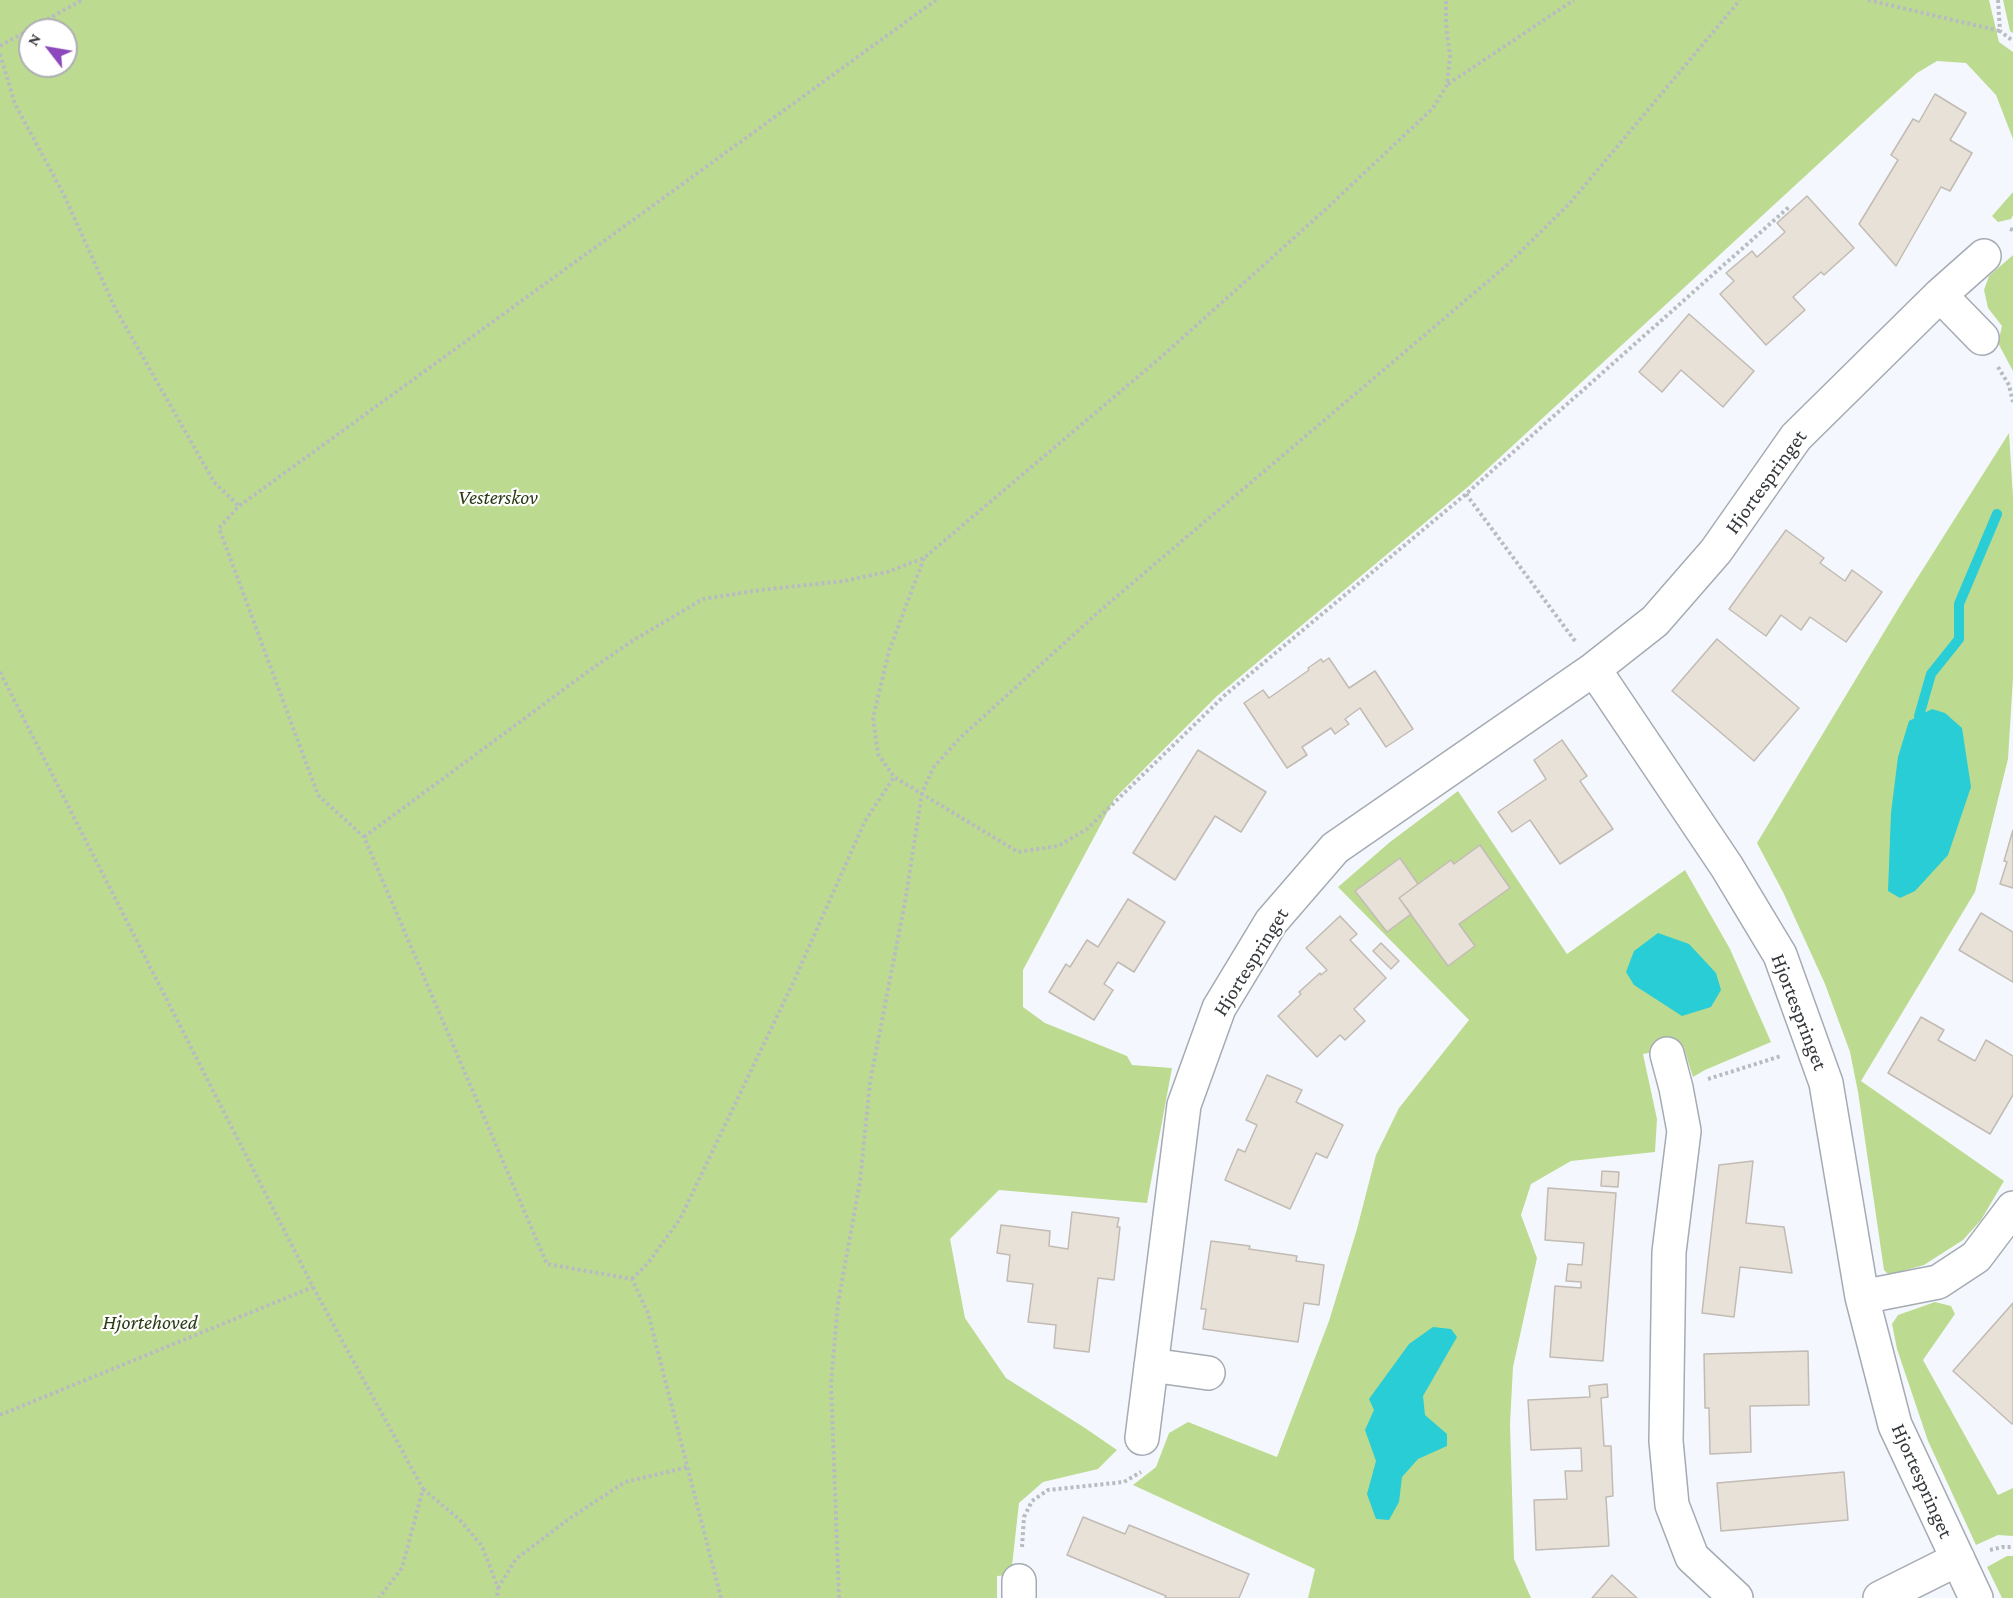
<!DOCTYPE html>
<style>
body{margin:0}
#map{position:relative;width:2013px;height:1598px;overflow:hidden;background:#f4f8fe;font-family:"Crimson Pro",serif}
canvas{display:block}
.north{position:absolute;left:18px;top:18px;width:60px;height:60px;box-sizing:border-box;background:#fff;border:2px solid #aeafb1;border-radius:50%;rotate:301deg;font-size:16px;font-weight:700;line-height:24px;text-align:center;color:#35383b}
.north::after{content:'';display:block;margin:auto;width:21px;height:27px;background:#8c48bc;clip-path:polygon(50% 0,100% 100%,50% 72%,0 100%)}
</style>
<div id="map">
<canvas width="2013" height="1598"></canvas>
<div class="north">N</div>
</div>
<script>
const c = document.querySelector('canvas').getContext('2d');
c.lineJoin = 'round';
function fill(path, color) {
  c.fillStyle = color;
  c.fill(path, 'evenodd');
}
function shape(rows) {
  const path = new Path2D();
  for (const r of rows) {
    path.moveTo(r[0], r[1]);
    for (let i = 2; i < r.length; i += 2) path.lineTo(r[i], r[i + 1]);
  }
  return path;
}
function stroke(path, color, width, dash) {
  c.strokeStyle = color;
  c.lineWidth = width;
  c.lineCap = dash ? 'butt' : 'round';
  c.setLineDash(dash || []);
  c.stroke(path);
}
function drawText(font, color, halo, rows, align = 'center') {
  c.font = font + ' "Crimson Pro",serif';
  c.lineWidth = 4.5;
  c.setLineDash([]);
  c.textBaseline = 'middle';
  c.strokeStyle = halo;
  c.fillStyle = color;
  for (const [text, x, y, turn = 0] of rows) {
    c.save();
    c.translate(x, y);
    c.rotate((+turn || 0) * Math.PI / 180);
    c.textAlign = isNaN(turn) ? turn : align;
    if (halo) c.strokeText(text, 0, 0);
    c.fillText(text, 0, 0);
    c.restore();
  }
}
fill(shape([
 [0,0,1989,0,1999,42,2013,52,2013,139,1996,95,1966,63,1937,61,1917,73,1469,486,1217,696,1115,798,1023,970,1023,1007,1045,1023,1127,1056,1132,1065,1172,1068,1147,1203,999,1190,950,1239,965,1318,1006,1378,1085,1428,1117,1450,1098,1469,1043,1482,1019,1503,1011,1575,997,1576,997,1598,0,1598],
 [30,30,66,30,66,66,30,66],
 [2003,0,2013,0,2013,33,2010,31],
 [2013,192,2013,215,2011,219,1998,222,1992,216],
 [2013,255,2013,371,1998,343,2002,326,1988,308,1984,290,1989,276],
 [2009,433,2013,497,2013,678,2008,759,1975,892,1861,1081,2004,1181,1981,1220,1963,1240,1924,1265,1889,1275,1884,1270,1858,1092,1850,1052,1825,984,1783,892,1757,843,1904,599],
 [1458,791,1567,954,1685,870,1730,949,1771,1042,1705,1070,1693,1077,1683,1046,1643,1054,1657,1119,1655,1152,1571,1161,1531,1184,1521,1215,1537,1258,1513,1367,1510,1424,1514,1559,1531,1598,1308,1598,1315,1569,1133,1485,1156,1467,1169,1433,1188,1422,1277,1457,1329,1321,1357,1229,1376,1155,1399,1108,1469,1020,1338,887,1390,842],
 [1935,1302,1951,1306,1955,1314,1923,1360,1998,1495,2013,1488,2013,1536,1998,1535,1976,1545,1928,1441,1897,1349,1892,1324,1898,1315],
 [2007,1556,2013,1556,2013,1598,2002,1598,1987,1567]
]), '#bddb90');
fill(shape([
 [1932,709,1945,713,1962,728,1971,787,1948,855,1915,891,1900,898,1888,891,1891,813,1898,757,1909,721],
 [1658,933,1689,944,1716,973,1721,990,1711,1007,1682,1016,1634,985,1626,972,1634,951],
 [1433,1327,1451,1329,1457,1337,1423,1396,1425,1415,1447,1434,1447,1446,1418,1459,1402,1477,1399,1502,1389,1520,1376,1519,1367,1494,1376,1461,1365,1430,1374,1410,1369,1399,1409,1344]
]), '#28cdd5');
stroke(shape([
 [1919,716,1931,674,1959,639,1959,604,1997,514]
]), '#28cdd5', 10);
const building = shape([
 [1935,94,1966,113,1950,140,1972,153,1950,191,1941,187,1896,266,1859,224,1898,160,1891,155,1913,119,1919,122,1935,94],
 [1807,196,1854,248,1824,275,1821,272,1793,297,1805,310,1766,345,1720,294,1734,281,1726,273,1752,251,1757,257,1785,232,1777,223,1807,196],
 [1689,314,1754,371,1723,407,1681,370,1662,392,1639,372,1689,314],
 [1786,530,1824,558,1820,563,1845,581,1852,570,1882,592,1846,642,1810,617,1801,630,1781,615,1766,636,1729,609,1786,530],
 [1717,639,1799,708,1754,761,1672,691,1717,639],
 [1329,658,1349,688,1375,671,1413,729,1386,747,1360,708,1345,719,1349,724,1335,734,1331,728,1302,747,1307,755,1287,768,1244,703,1263,690,1269,698,1309,670,1308,668,1321,659,1323,662,1329,658],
 [1562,740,1587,776,1580,781,1613,829,1560,864,1530,820,1512,832,1498,812,1546,779,1534,760,1562,740],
 [1198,750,1266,792,1241,832,1215,816,1175,880,1133,853,1198,750],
 [2013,830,2013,888,2000,884,2007,862,2004,861,2013,830],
 [1480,845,1510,888,1459,924,1475,946,1448,966,1399,898,1451,860,1454,864,1480,845],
 [1400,858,1418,884,1399,898,1411,914,1387,932,1355,891,1400,858],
 [1128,899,1165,922,1134,972,1118,962,1104,984,1113,990,1094,1020,1049,992,1066,964,1070,967,1087,940,1098,947,1128,899],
 [1981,913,2013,932,2013,982,1959,950,1981,913],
 [1340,916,1357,934,1350,940,1386,978,1354,1009,1365,1021,1345,1040,1340,1035,1317,1057,1278,1016,1301,994,1299,992,1320,973,1321,975,1327,970,1306,948,1340,916],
 [1381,943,1399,961,1391,969,1373,951,1381,943],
 [1921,1017,1944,1030,1938,1040,1975,1061,1986,1040,2013,1056,2013,1095,1990,1134,1888,1073,1921,1017],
 [1267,1075,1302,1090,1296,1102,1343,1125,1327,1158,1316,1153,1290,1209,1225,1180,1238,1149,1245,1152,1257,1125,1246,1120,1267,1075],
 [1753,1161,1746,1223,1784,1227,1792,1273,1740,1267,1734,1317,1702,1313,1719,1165,1753,1161],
 [1602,1171,1619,1172,1618,1187,1601,1186,1602,1171],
 [1548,1188,1616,1193,1603,1361,1550,1357,1555,1286,1581,1288,1581,1282,1566,1281,1568,1264,1582,1265,1584,1243,1545,1240,1548,1188],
 [1072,1212,1119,1218,1117,1227,1120,1227,1114,1280,1098,1278,1089,1352,1054,1348,1056,1325,1028,1322,1033,1284,1007,1281,1010,1255,997,1253,1001,1225,1050,1231,1049,1246,1068,1249,1072,1212],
 [1211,1241,1250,1246,1249,1249,1297,1256,1296,1261,1324,1265,1319,1305,1304,1303,1298,1342,1203,1329,1206,1309,1201,1309,1211,1241],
 [2013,1303,2013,1423,2012,1424,1953,1371,2013,1303],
 [1808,1351,1809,1405,1750,1406,1751,1452,1710,1454,1709,1408,1705,1408,1704,1354,1808,1351],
 [1607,1384,1608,1397,1601,1398,1604,1446,1611,1446,1613,1496,1606,1497,1609,1546,1536,1550,1534,1500,1567,1499,1565,1471,1582,1471,1581,1448,1531,1450,1528,1400,1590,1397,1589,1386,1607,1384],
 [1844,1472,1848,1520,1721,1531,1717,1483,1844,1472],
 [1083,1517,1125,1534,1129,1525,1249,1574,1239,1598,1165,1598,1166,1596,1067,1555,1083,1517],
 [1612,1575,1637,1598,1592,1598,1612,1575]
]);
fill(building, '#e8e1d8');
stroke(building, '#c2bbb3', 1.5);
const minor = shape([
 [1940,295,1982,338],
 [1594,669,1727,867,1780,955,1826,1083,1862,1297,1895,1425,1976,1598],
 [1667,1054,1676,1088,1684,1131,1669,1252,1666,1441,1672,1505,1692,1557,1736,1598],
 [1862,1297,1938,1282,1976,1257,2013,1208],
 [1151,1365,1208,1373],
 [1142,1438,1184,1105,1219,1008,1271,922,1335,848,1594,669,1655,621,1716,551,1796,437,1940,295,1984,256],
 [1019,1598,1019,1581],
 [1880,1598,1958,1559]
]);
stroke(minor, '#a5abb3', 36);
stroke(shape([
 [1868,0,2000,31],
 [1998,0,2000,31,2013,41],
 [0,46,82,0],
 [0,54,15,104,64,195,115,308,214,482,239,506],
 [1448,84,1574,0],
 [2010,229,2013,230],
 [1998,367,2009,385,2013,402],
 [1466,494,1575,641],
 [924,558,889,651,873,718,878,754,894,777,1018,852,1058,846,1087,829,1225,695,1466,494,1789,207],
 [0,672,313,1287,423,1489,402,1568,379,1598],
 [364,837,590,670,632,641,703,599,760,590,844,581,887,572,924,558,1160,358,1325,210,1433,108,1447,85,1450,56,1446,24,1446,0],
 [1708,1079,1781,1056],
 [632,1279,648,1263,680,1219,793,983,865,821,894,777],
 [0,1415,313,1287],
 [423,1489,460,1520,482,1546,498,1588,497,1598],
 [1022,1547,1024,1517,1032,1501,1048,1490,1124,1482,1141,1472],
 [1990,1550,2002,1547,2013,1547],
 [498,1588,516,1559,570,1518,625,1482,688,1467],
 [721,1598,648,1313,632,1279,547,1264,364,837,318,795,219,528,239,506,936,0],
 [839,1598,831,1383,838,1303,860,1182,870,1082,905,902,922,793,933,768,960,738,1103,608,1506,266,1570,203,1740,0]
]), '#b8bcc1', 4, [3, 3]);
stroke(minor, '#fff', 33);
drawText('21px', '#35383b', '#fff', [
 ["Hjortespringet",1766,482,-54],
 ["Hjortespringet",1251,962,-58],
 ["Hjortespringet",1799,1012,69],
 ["Hjortespringet",1922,1481,66]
]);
drawText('italic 21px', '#2d3b15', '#fff', [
 ["Vesterskov",498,498],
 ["Hjortehoved",150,1323]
]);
</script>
